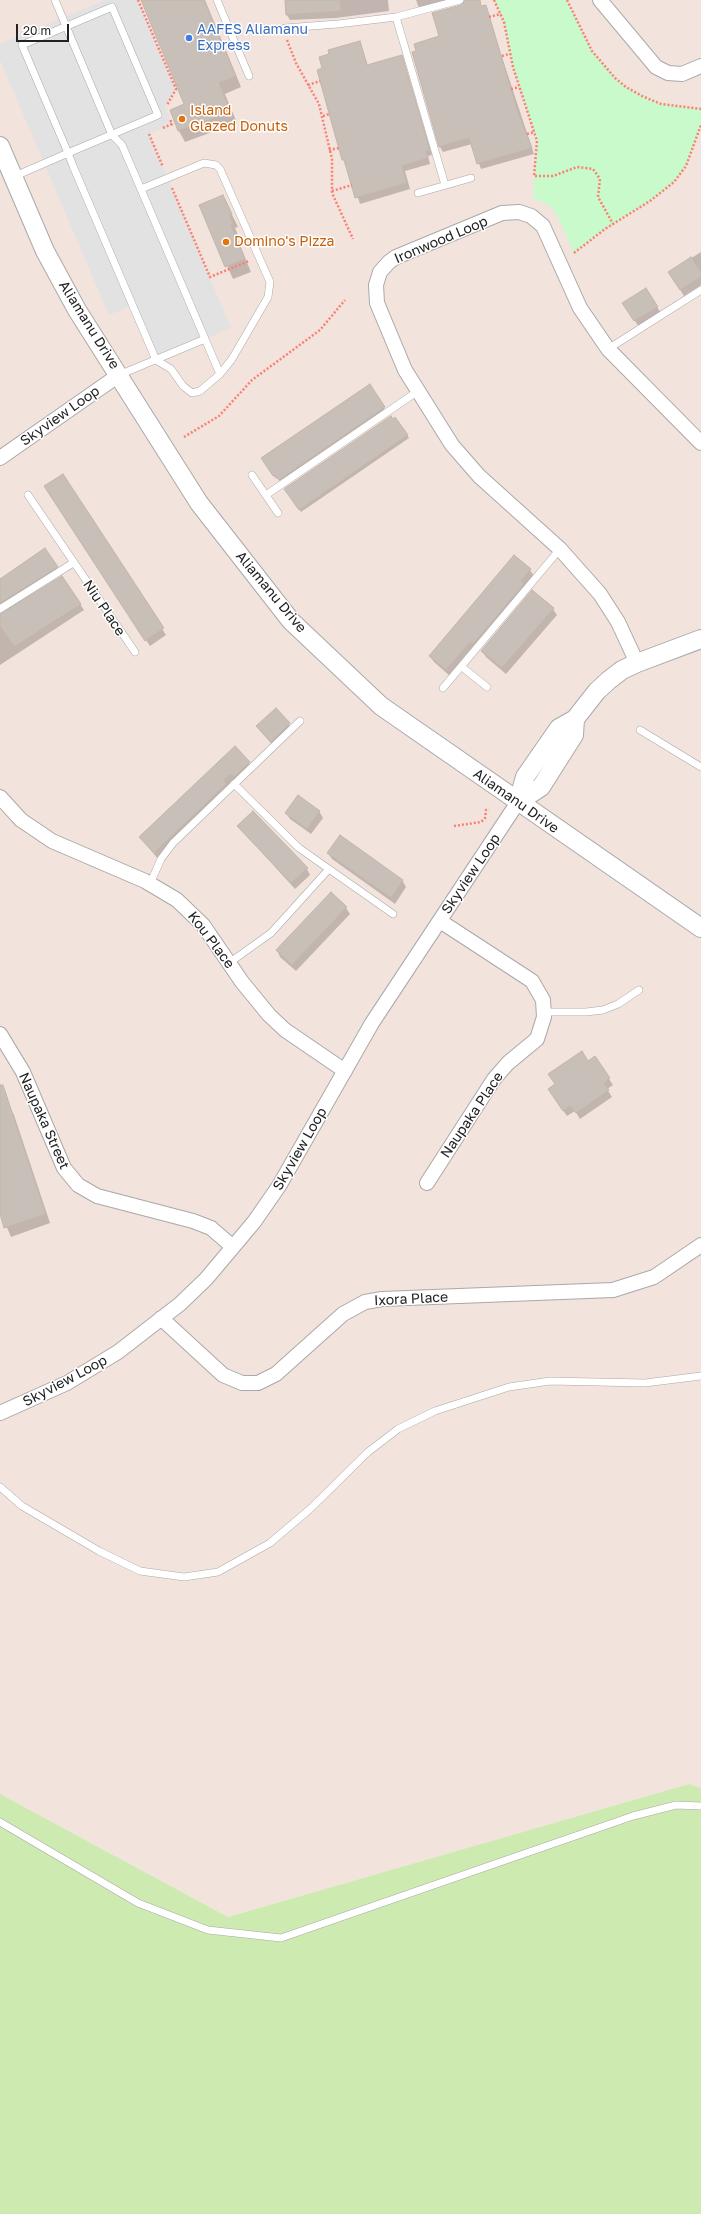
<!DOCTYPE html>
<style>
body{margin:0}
#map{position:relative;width:701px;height:2214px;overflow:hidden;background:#f2efe9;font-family:"Golos Text",sans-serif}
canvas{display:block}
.scale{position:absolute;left:16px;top:24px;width:53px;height:18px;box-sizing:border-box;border:2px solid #222;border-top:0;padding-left:5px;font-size:12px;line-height:14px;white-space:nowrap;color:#222;-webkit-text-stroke:3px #fff;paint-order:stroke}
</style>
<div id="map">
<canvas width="701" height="2214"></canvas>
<div class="scale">20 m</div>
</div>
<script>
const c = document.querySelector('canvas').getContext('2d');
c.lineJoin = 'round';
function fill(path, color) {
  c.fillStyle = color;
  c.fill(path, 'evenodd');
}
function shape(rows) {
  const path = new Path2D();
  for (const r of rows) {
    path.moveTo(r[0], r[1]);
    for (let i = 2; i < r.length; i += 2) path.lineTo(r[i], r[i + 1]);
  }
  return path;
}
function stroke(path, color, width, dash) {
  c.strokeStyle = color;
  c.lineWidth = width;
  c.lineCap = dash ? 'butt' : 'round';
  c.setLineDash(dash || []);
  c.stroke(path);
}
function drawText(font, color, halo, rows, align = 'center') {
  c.font = font + ' "Golos Text",sans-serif';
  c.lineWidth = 3;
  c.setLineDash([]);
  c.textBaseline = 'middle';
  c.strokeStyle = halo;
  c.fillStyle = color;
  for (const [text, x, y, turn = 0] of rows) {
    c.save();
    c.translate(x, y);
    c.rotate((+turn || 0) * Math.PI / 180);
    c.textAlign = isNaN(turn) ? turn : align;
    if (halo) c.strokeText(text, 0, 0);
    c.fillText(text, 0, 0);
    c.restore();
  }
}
fill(shape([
 [0,0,701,0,701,1788,689,1784,228,1917,0,1794]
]), '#f3e3dd');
fill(shape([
 [689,1784,701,1788,701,2214,0,2214,0,1794,228,1917]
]), '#cdebb0');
fill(shape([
 [494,0,567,0,592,51,615,78,626,87,642,96,661,104,701,109,701,125,686,166,674,182,650,201,605,229,574,253,556,213,550,206,533,198,537,141,513,67,504,22]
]), '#c8facc');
fill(shape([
 [105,0,138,0,176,89,165,107,172,124,149,134,231,328,156,360,133,305,109,315,0,60,0,44]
]), '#e2e2e2');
fill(shape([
 [143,0,205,0,241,87,225,94,237,123,185,142,179,131,186,104],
 [286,0,388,0,389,11,336,18,290,20,287,15],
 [416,0,452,0,419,8],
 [485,6,534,154,481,169,472,144,443,152,440,147,440,37],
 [360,42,368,66,401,56,432,155,428,156,430,164,405,171,410,189,360,204,318,70,324,69,330,54],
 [223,196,238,227,235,228,239,237,237,238,251,272,233,279,200,205],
 [701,252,701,285,684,296,669,272],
 [657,307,661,313,639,327,627,309],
 [369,385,386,411,281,483,277,477,276,479,264,461],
 [395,418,409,438,301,512,287,492],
 [63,476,166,635,150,646,49,493],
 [45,549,60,573,0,611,0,614,80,604,84,610,0,665,0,579],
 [514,557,530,570,534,576,450,676,434,662,430,656],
 [553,609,557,615,506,674,486,657,482,651],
 [276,709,293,730,275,748,257,727],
 [235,747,253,769,238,783,234,780,158,859,140,837],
 [319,811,323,818,311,834,290,819,286,813],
 [238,826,307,869,310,875,295,889],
 [328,853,402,880,406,887,395,904,332,859],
 [331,894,346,908,350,914,296,971,280,957,277,950],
 [595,1058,613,1085,607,1089,612,1097,580,1119,575,1111,567,1116,553,1096],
 [9,1106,14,1115,50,1223,11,1237,0,1211,0,1108]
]), '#0003');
const building = shape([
 [141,0,204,0,236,76,219,83,231,112,178,131,170,110,184,104,141,0],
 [285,0,340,0,341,11,286,15,285,0],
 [465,0,480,0,481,6,486,5,518,112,532,148,477,164,469,138,439,147,412,52,416,51,414,44,439,36,432,13,461,5,465,0],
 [360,41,367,65,402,55,430,150,426,151,428,158,402,166,407,183,355,198,344,160,342,160,317,70,322,68,319,57,329,54,328,50,360,41],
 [223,195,232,214,229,215,233,224,231,225,245,259,225,267,199,205,223,195],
 [691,257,701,272,701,277,680,290,668,272,691,257],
 [646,288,658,307,634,321,622,303,646,288],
 [370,384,385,407,279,480,275,475,273,476,261,458,370,384],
 [391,416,393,419,395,417,408,435,299,510,284,489,391,416],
 [63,474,164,628,145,641,44,486,63,474],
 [45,548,58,567,0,603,0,579,45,548],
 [514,555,531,569,521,581,524,584,473,644,470,642,446,670,429,656,514,555],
 [62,576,81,604,14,647,0,626,0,614,62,576],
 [532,590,554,608,502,668,481,651,532,590],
 [276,708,290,723,271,742,256,726,276,708],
 [235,746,250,762,234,777,230,774,224,781,227,783,154,853,139,837,235,746],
 [298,795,320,811,307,829,285,813,298,795],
 [253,811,308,868,291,883,237,826,253,811],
 [340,835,403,880,391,898,327,853,340,835],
 [331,892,347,907,292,965,276,950,331,892],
 [582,1051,588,1061,595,1056,610,1078,604,1083,609,1090,576,1113,570,1106,563,1111,548,1089,555,1084,548,1074,582,1051],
 [0,1085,3,1085,46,1214,4,1228,0,1214,0,1085]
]);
fill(building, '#c7bfb8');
stroke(building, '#c4b6ab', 1);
const service = shape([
 [55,0,112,135,122,145,220,374],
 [217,0,249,76],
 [396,17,445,185],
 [285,28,338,24,396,17,460,0],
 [13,177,68,153,158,115,112,7,22,45,68,153,73,166,156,360,171,369,183,386,192,393,200,391,220,374,232,359,268,297,270,282,220,169,216,165,204,163,141,189],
 [418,193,471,178],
 [608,349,701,290],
 [119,375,205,339],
 [252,475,278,513],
 [28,495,135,652],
 [266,495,418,391],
 [0,609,73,563],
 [462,667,487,687],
 [443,688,560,549],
 [640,730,701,767],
 [234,784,299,848,393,914],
 [150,884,161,859,173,843,300,721],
 [229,963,271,933,329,869],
 [544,1012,586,1012,603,1010,618,1004,639,990],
 [0,1487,22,1506,99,1551,140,1571,184,1577,218,1572,270,1543,310,1509,368,1452,398,1429,435,1411,509,1387,550,1381,645,1383,701,1376],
 [0,1822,138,1903,208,1930,281,1938,633,1816,676,1805,701,1806]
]);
const minor = shape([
 [600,0,656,67,668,73,682,74,701,66],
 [0,458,119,375],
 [637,663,618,622,600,594,560,549,479,476,452,445,405,370,377,303,376,285,380,272,389,262,396,257,502,213,519,212,531,216,543,226,580,308,608,349,701,443],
 [0,797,21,820,52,841,145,881,177,900,203,925,242,982,269,1015,285,1030,345,1071],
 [0,1034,23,1072,64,1168,78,1185,97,1196,193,1221,211,1228,233,1247],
 [427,1183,494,1079,508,1063,537,1039,544,1017,543,1000,532,981,440,921],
 [161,1318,223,1375,242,1383,258,1383,276,1374,343,1314,365,1302,382,1299,613,1290,654,1277,701,1245],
 [0,1413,67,1383,118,1352,180,1304,206,1279,254,1222,279,1186,372,1023,518,802]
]);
const tertiary = shape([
 [0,146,45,251,77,310,199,503,291,621,381,706,701,928],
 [518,802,525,777,559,728,575,719,597,691,609,680,622,670,637,663,701,639],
 [518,802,541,787,574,735,575,719]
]);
stroke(service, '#a9a9a9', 8);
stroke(minor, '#a9a9a9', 16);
stroke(tertiary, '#a9a9a9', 20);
stroke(shape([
 [138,0,176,89,167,105],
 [494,0,504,22,513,67,537,141,534,176,553,176,577,167,593,169,600,179,598,197,613,224],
 [567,0,592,51,615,78,626,87,642,96,661,104,701,109],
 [489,17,501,14],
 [287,40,296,63,319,104,332,159,332,193,353,239],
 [502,56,509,54],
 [308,85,320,81],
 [511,89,519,87],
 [323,116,329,114],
 [163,128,172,124,170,119],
 [149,134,163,167],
 [527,134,535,132],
 [329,150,339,148],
 [172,188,210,277,249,261],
 [332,191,352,185],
 [574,253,605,229,650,201,674,182,686,166,701,125],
 [184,437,219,416,252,380,320,330,345,300],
 [454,826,481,822,485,818,486,810,489,809]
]), '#fa8072', 2.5, [2, 2]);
stroke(service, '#fff', 7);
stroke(minor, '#fff', 14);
stroke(tertiary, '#fff', 18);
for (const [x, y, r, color] of [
 [189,38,4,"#3f7fe0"],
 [182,119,4,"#e8710a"],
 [226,242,4,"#e8710a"]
]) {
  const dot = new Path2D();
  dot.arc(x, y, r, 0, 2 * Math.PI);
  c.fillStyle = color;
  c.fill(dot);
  stroke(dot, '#fff', 1.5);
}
drawText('14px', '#366cbe', '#fff', [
 ["AAFES Aliamanu",197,30],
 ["Express",197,46]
], 'left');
drawText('14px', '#c56008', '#fff', [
 ["Island",190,111],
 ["Glazed Donuts",190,127],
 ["Domino's Pizza",234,242]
], 'left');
drawText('14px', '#222', '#fff', [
 ["Ironwood Loop",441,240,-23],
 ["Aliamanu Drive",89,325,58],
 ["Skyview Loop",60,416,-35],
 ["Aliamanu Drive",271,592,50],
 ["Niu Place",104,608,56],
 ["Aliamanu Drive",516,801,35],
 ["Skyview Loop",471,874,-56],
 ["Kou Place",211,940,53],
 ["Naupaka Place",472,1115,-56],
 ["Naupaka Street",44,1121,66],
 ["Skyview Loop",300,1149,-60],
 ["Ixora Place",411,1299,-3],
 ["Skyview Loop",65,1381,-28]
]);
</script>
